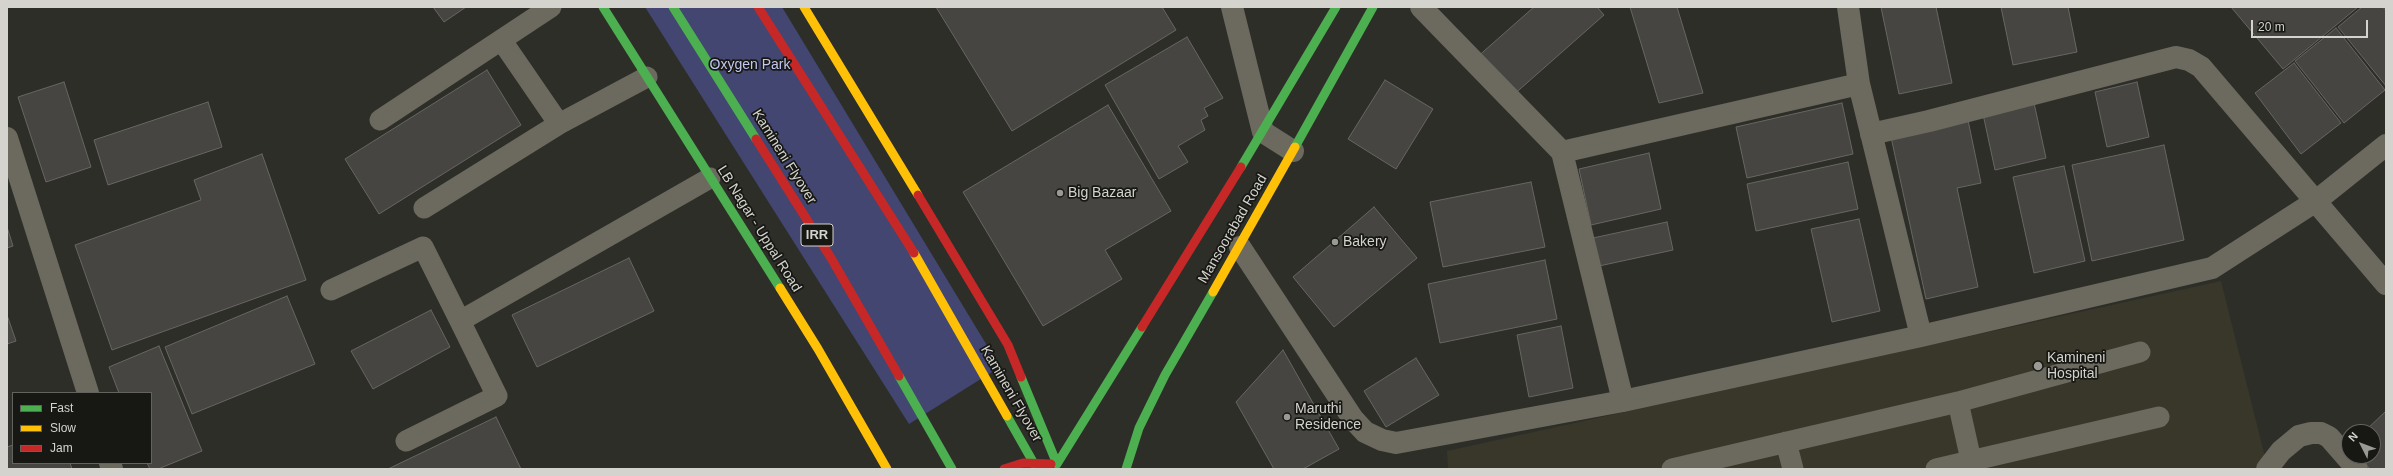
<!DOCTYPE html>
<style>
body{margin:0}
#map{position:relative;width:2393px;height:476px;overflow:hidden;background:#2e2e29;font-family:Helvetica,sans-serif}
canvas{display:block}
.frame{position:absolute;inset:0;border:8px solid #d4d3ce;pointer-events:none}
.legend{position:absolute;left:12px;top:392px;width:140px;height:72px;box-sizing:border-box;background:#171713;border:1px solid #63625e;margin:0;padding:5px 7px;list-style:none;font-size:12px;color:#d4d3ce}
.legend li{display:flex;align-items:center;gap:8px;height:20px}
.legend b{width:20px;border:1px solid #63625e}
.north{position:absolute;left:2341px;top:424px;width:40px;height:40px;box-sizing:border-box;background:#171713;border:1px solid #63625e;border-radius:50%;rotate:312deg;font-size:11px;font-weight:700;line-height:16px;text-align:center;color:#d4d3ce}
.north::after{content:'';display:block;margin:auto;width:14px;height:18px;background:#9a9994;clip-path:polygon(50% 0,100% 100%,50% 72%,0 100%)}
.scale{position:absolute;left:2251px;top:20px;width:117px;height:18px;box-sizing:border-box;border:2px solid #d4d3ce;border-top:0;padding-left:5px;font-size:12px;line-height:14px;white-space:nowrap;color:#d4d3ce;-webkit-text-stroke:3px #171713;paint-order:stroke}
</style>
<div id="map">
<canvas width="2393" height="476"></canvas>
<div class="frame"></div>
<ul class="legend">
<li><b style="height:5px;background:#4caf50"></b>Fast</li>
<li><b style="height:5px;background:#ffc107"></b>Slow</li>
<li><b style="height:5px;background:#c62828"></b>Jam</li>
</ul>
<div class="north">N</div>
<div class="scale">20 m</div>
</div>
<script>
const c = document.querySelector('canvas').getContext('2d');
c.lineJoin = 'round';
function fill(path, color) {
  c.fillStyle = color;
  c.fill(path, 'evenodd');
}
function shape(rows) {
  const path = new Path2D();
  for (const r of rows) {
    path.moveTo(r[0], r[1]);
    for (let i = 2; i < r.length; i += 2) path.lineTo(r[i], r[i + 1]);
  }
  return path;
}
function stroke(path, color, width, dash) {
  c.strokeStyle = color;
  c.lineWidth = width;
  c.lineCap = dash ? 'butt' : 'round';
  c.setLineDash(dash || []);
  c.stroke(path);
}
function drawText(font, color, halo, rows, align = 'center') {
  c.font = font + ' Helvetica,sans-serif';
  c.lineWidth = 3.5;
  c.setLineDash([]);
  c.textBaseline = 'middle';
  c.strokeStyle = halo;
  c.fillStyle = color;
  for (const [text, x, y, turn = 0] of rows) {
    c.save();
    c.translate(x, y);
    c.rotate((+turn || 0) * Math.PI / 180);
    c.textAlign = isNaN(turn) ? turn : align;
    if (halo) c.strokeText(text, 0, 0);
    c.fillText(text, 0, 0);
    c.restore();
  }
}
fill(shape([
 [2221,281,2268,469,1448,469,1447,451]
]), '#38372a');
fill(shape([
 [645,7,782,7,1000,367,909,424]
]), '#424671');
const building = shape([
 [433,7,466,7,444,22,433,7],
 [936,7,1162,7,1176,30,1012,131,936,7],
 [1534,7,1597,7,1604,15,1511,97,1475,59,1534,7],
 [1630,7,1677,7,1703,93,1659,103,1630,7],
 [1881,7,1936,7,1952,83,1899,94,1881,7],
 [2001,7,2068,7,2077,52,2013,65,2001,7],
 [2231,7,2358,7,2283,69,2231,7],
 [2362,7,2383,7,2386,11,2386,86,2338,27,2362,7],
 [2336,28,2385,90,2344,123,2295,61,2336,28],
 [1187,37,1223,98,1204,108,1208,116,1201,120,1205,130,1178,146,1188,162,1159,179,1105,85,1187,37],
 [2294,63,2341,123,2301,154,2255,93,2294,63],
 [487,70,521,125,379,214,345,159,487,70],
 [1385,80,1433,109,1396,169,1348,139,1385,80],
 [64,82,91,167,46,182,18,97,64,82],
 [2137,82,2149,137,2107,147,2095,92,2137,82],
 [208,102,222,147,108,185,94,140,208,102],
 [1842,103,1853,154,1747,178,1736,127,1842,103],
 [2034,103,2046,158,1995,170,1983,114,2034,103],
 [1108,105,1171,211,1105,250,1122,279,1043,326,963,192,1108,105],
 [1968,120,1981,183,1957,188,1978,287,1926,299,1891,137,1968,120],
 [2164,145,2184,240,2092,261,2072,165,2164,145],
 [1649,153,1661,209,1591,225,1579,169,1649,153],
 [262,154,306,280,112,350,75,245,201,200,194,180,262,154],
 [1848,162,1858,209,1756,231,1747,184,1848,162],
 [2064,166,2085,261,2034,273,2013,177,2064,166],
 [1531,182,1545,247,1443,267,1430,202,1531,182],
 [1374,207,1417,258,1334,327,1293,277,1374,207],
 [1859,219,1880,311,1832,322,1811,229,1859,219],
 [1667,222,1673,250,1599,266,1593,238,1667,222],
 [7,227,13,246,7,248,7,227],
 [629,258,654,311,537,367,512,315,629,258],
 [1545,260,1557,319,1440,343,1428,284,1545,260],
 [287,296,315,364,192,414,165,347,287,296],
 [431,310,450,347,373,389,351,351,431,310],
 [7,315,16,341,7,344,7,315],
 [1561,326,1573,388,1529,397,1517,335,1561,326],
 [159,346,202,451,158,469,150,469,147,463,151,463,151,393,119,393,109,367,159,346],
 [1283,350,1339,449,1303,469,1274,469,1236,402,1283,350],
 [1416,358,1439,395,1386,427,1364,391,1416,358],
 [2386,411,2386,469,2370,469,2358,456,2373,456,2373,432,2364,432,2386,411],
 [496,417,521,469,388,469,496,417],
 [13,445,13,463,70,463,72,469,7,469,7,447,13,445]
]);
fill(building, '#464541');
stroke(building, '#676662', 1);
stroke(shape([
 [502,41,559,124],
 [380,120,551,7],
 [424,208,559,124,647,77],
 [331,290,423,247,460,321,497,396,406,441],
 [460,321,710,178],
 [1958,402,1973,469],
 [1786,442,1793,469],
 [1672,469,1958,402,2140,352],
 [1936,469,2159,417]
]), '#6c6a5f', 21);
stroke(shape([
 [1232,7,1263,132,1293,151],
 [1421,7,1562,152,1623,401],
 [1848,7,1859,84,1921,336],
 [1871,134,1929,121,2176,57,2189,60,2201,67,2386,284],
 [7,138,88,393],
 [1562,152,1859,84],
 [1240,247,1353,419,1365,432,1382,440,1396,443,1623,401,1921,336,2212,268,2316,201,2386,145],
 [110,463,112,469],
 [2267,469,2281,451,2299,436,2311,433,2321,433,2329,437,2357,469]
]), '#6c6a5f', 22);
stroke(shape([
 [603,7,780,288],
 [673,7,756,139],
 [1295,147,1373,7],
 [1241,167,1336,7],
 [899,376,952,469],
 [1021,377,1057,464],
 [1007,416,1037,469],
 [1057,464,1142,327],
 [1126,469,1139,428,1165,375,1213,292]
]), '#4caf50', 9);
stroke(shape([
 [804,7,918,195],
 [914,253,1007,416],
 [780,288,818,349,887,469],
 [1213,292,1295,147]
]), '#ffc107', 9);
stroke(shape([
 [758,7,914,253],
 [756,139,831,258,899,376],
 [918,195,1008,345,1021,377],
 [1142,327,1241,167],
 [1004,469,1023,463,1051,464]
]), '#c62828', 9);
for (const [x, y, r, color] of [
 [1060,193,4,"#9a9994"],
 [1335,242,4,"#9a9994"],
 [2038,366,5,"#9a9994"],
 [1287,417,4,"#9a9994"]
]) {
  const dot = new Path2D();
  dot.arc(x, y, r, 0, 2 * Math.PI);
  c.fillStyle = color;
  c.fill(dot);
  stroke(dot, '#171713', 1.5);
}
for (const [x, y, w] of [
 [817,235,32]
]) {
  const box = new Path2D();
  box.roundRect(x - w / 2, y - 11, w, 22, 3);
  c.fillStyle = '#171713';
  c.fill(box);
  stroke(box, '#d4d3ce', 1);
}
drawText('bold 13px', '#d4d3ce', null, [
 ["IRR",817,235]
]);
drawText('14px', '#c2c8f0', '#171713', [
 ["Oxygen Park",750,65]
]);
drawText('14px', '#d4d3ce', '#171713', [
 ["Kamineni Flyover",784,157,58],
 ["LB Nagar - Uppal Road",759,229,58],
 ["Mansoorabad Road",1233,229,-60],
 ["Kamineni Flyover",1011,394,60]
]);
drawText('14px', '#d4d3ce', '#171713', [
 ["Big Bazaar",1068,193],
 ["Bakery",1343,242],
 ["Kamineni",2047,358],
 ["Hospital",2047,374],
 ["Maruthi",1295,409],
 ["Residence",1295,425]
], 'left');
</script>
